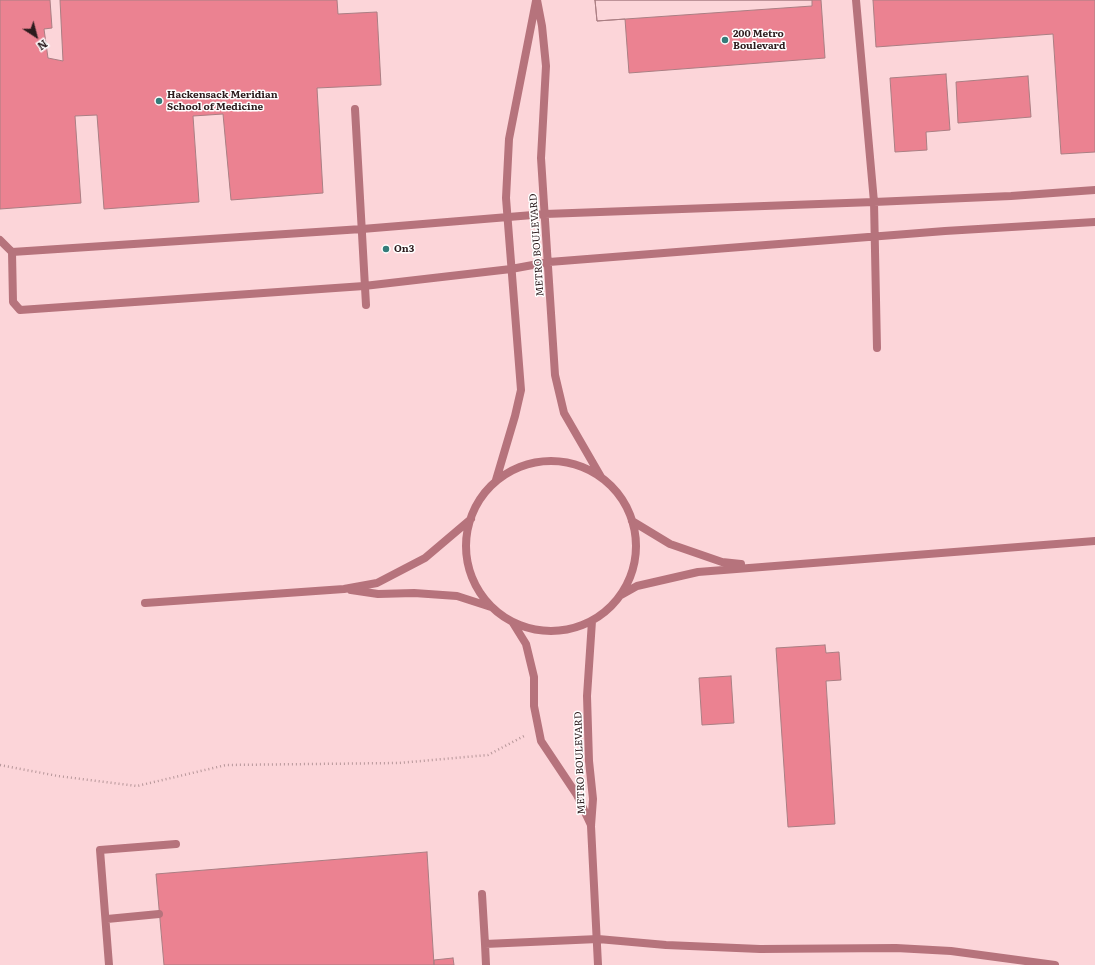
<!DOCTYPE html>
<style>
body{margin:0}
#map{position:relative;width:1095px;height:965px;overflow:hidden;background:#fcd5d9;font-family:Literata,serif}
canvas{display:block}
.north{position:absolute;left:16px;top:16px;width:40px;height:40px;-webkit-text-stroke:3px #fff;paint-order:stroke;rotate:144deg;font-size:11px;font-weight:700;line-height:16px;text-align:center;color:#2c1b1d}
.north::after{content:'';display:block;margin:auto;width:14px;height:18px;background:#2c1b1d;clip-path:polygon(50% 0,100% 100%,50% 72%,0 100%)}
</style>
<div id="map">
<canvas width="1095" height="965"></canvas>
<div class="north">N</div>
</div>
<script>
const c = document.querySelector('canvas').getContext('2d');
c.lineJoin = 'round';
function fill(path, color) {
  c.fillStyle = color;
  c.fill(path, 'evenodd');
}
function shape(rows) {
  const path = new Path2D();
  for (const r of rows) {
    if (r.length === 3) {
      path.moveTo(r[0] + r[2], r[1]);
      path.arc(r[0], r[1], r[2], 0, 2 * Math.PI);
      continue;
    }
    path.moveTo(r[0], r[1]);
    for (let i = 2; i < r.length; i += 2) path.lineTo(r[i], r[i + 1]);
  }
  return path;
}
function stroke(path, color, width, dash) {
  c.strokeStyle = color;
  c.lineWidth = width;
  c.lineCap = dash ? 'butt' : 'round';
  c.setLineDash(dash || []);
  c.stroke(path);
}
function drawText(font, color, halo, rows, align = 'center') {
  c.font = font + ' Literata,serif';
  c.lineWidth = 3;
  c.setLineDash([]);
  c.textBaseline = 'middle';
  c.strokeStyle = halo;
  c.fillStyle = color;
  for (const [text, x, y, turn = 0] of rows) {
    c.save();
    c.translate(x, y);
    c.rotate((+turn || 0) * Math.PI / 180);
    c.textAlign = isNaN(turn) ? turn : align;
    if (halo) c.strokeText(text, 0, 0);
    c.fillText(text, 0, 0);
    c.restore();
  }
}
const building = shape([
 [0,0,50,0,52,28,44,29,48,58,63,61,60,0,337,0,338,14,377,12,381,85,317,88,323,193,231,200,223,114,193,116,199,202,104,209,97,115,75,116,81,203,0,209,0,0],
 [595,0,821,0,825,58,629,73,625,19,597,21,595,0],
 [595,0,812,0,812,6,597,21,595,0],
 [873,0,1095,0,1095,152,1061,154,1053,34,876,47,873,0],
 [946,74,950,130,926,132,927,150,895,152,890,78,946,74],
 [1028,76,1031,117,958,123,956,82,1028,76],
 [825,645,826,653,839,652,841,680,826,681,835,824,788,827,776,648,825,645],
 [731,676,734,723,702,725,699,678,731,676],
 [427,852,434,965,164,965,156,874,427,852],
 [453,958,454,965,434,965,434,960,453,958]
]);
fill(building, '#eb8291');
stroke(building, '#aa7e83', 1);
stroke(shape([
 [0,765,58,776,137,786,226,765,399,763,488,755,524,736]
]), '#b69699', 2.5, [1, 3]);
stroke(shape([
 [537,0,542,26,546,66,541,158,555,375,564,413,601,477],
 [856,0,874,202,877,348],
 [355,109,366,305],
 [0,240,12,252,13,302,20,310,364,286,511,269,549,262,945,231,1095,222],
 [12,252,362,229,545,214,874,202,1011,196,1095,190],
 [551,546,85],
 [496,480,515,416,521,390,506,198,509,139,536,1],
 [632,521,670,544,722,562,741,564],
 [351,590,378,594,414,593,457,596,491,607],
 [621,595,637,586,698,572,1095,541],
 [145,603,344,589,377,583,425,558,471,519],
 [592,621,587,696,589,761,593,799,591,826,598,965],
 [513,623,526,644,534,677,534,706,541,741,577,795,591,825],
 [482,894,485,944],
 [107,919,159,914],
 [109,965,100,850,176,844],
 [486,965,485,944,598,939,666,945,760,949,896,948,951,951,1055,965]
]), '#b6737c', 8);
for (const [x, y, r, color] of [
 [725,40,4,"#347c7a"],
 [159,101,4,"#347c7a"],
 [386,249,4,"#347c7a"]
]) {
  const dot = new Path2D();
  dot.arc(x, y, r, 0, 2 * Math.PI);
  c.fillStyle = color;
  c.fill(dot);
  stroke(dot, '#fff', 1.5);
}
drawText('bold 10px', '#2c1b1d', '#fff', [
 ["200 Metro",733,34],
 ["Boulevard",733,46],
 ["Hackensack Meridian",167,95],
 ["School of Medicine",167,107],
 ["On3",394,249]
], 'left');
drawText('10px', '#2c1b1d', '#fff', [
 ["METRO BOULEVARD",537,245,-94],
 ["METRO BOULEVARD",580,763,-92]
]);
</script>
